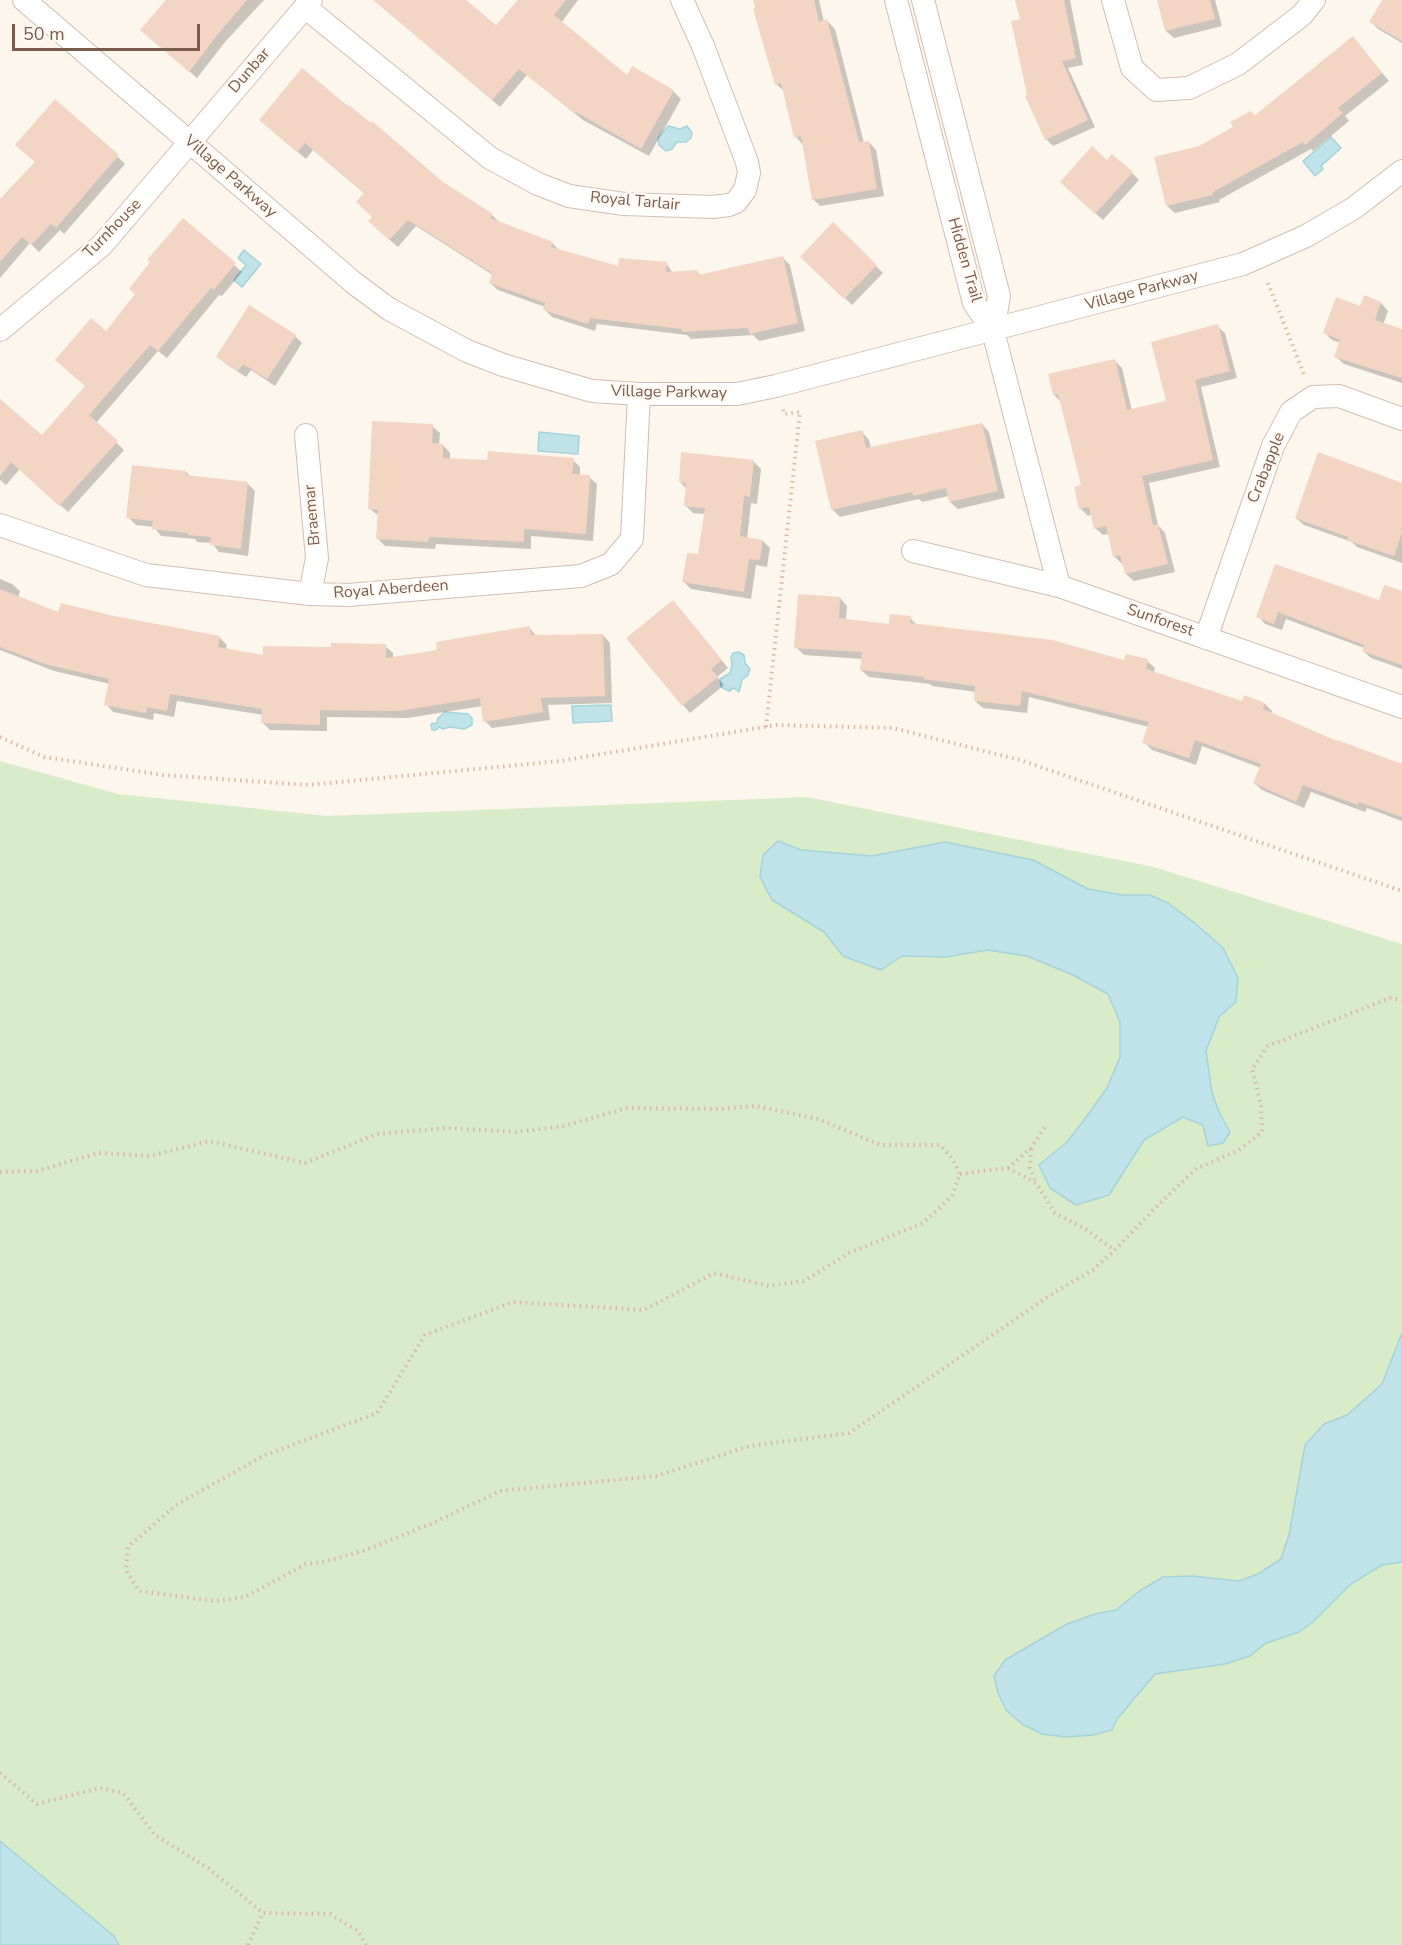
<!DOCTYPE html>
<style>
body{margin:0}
#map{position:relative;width:1402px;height:1945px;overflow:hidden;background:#fdf6ec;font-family:"Nunito Sans",sans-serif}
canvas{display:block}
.scale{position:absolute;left:12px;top:24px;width:188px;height:27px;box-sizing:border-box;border:3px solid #7a5c4d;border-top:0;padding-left:8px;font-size:18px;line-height:21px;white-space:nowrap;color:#7a5c4d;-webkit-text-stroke:4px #fffaf3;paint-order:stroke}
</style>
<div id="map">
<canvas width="1402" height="1945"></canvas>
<div class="scale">50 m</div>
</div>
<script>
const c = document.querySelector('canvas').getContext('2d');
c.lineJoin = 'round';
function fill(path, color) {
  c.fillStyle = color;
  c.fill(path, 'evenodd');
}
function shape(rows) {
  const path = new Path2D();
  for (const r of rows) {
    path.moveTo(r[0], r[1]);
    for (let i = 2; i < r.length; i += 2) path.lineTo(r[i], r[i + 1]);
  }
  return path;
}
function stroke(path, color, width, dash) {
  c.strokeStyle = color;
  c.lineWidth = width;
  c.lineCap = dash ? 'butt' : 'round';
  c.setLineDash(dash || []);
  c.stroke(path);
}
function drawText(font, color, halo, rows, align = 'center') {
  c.font = font + ' "Nunito Sans",sans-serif';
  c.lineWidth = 5;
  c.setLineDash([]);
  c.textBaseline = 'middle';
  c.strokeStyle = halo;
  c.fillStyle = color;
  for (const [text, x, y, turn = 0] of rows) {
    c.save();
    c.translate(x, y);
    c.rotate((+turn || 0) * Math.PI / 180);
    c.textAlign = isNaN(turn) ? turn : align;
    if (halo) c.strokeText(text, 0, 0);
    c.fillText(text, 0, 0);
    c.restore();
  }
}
fill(shape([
 [0,761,118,794,327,816,807,797,1154,867,1402,944,1402,1945,0,1945]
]), '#d8ecc9');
const water = shape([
 [668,126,680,129,687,126,692,133,691,138,686,142,677,142,672,149,666,151,659,145,658,138,668,126],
 [1331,137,1341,148,1321,166,1323,169,1315,176,1303,161,1331,137],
 [244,250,261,264,242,287,234,280,246,265,238,258,244,250],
 [539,432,579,436,578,454,538,451,539,432],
 [739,652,744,655,745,663,750,669,748,675,742,680,739,692,734,688,729,691,721,687,720,679,730,673,732,665,731,657,733,653,739,652],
 [611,705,612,721,573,723,572,706,611,705],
 [445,712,468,714,472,718,472,725,464,729,450,727,443,729,439,727,436,730,432,730,431,724,437,723,438,718,445,712],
 [778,841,801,850,872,856,945,842,1033,860,1088,889,1123,895,1150,895,1168,903,1196,924,1223,948,1238,978,1236,1002,1219,1017,1206,1051,1212,1093,1219,1112,1230,1132,1223,1143,1208,1146,1203,1125,1183,1117,1144,1140,1109,1195,1076,1205,1050,1188,1039,1165,1066,1143,1082,1123,1107,1088,1120,1057,1120,1022,1108,994,1073,975,1027,956,987,950,946,957,902,956,881,970,843,956,824,932,772,900,760,877,763,855,778,841],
 [1402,1333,1402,1562,1382,1565,1351,1584,1313,1622,1299,1632,1266,1643,1250,1656,1225,1664,1155,1674,1117,1719,1112,1730,1093,1735,1066,1737,1042,1734,1022,1724,1006,1710,998,1693,994,1676,1005,1660,1067,1624,1095,1614,1116,1610,1138,1592,1163,1577,1192,1576,1239,1581,1258,1574,1281,1559,1289,1535,1305,1445,1324,1424,1347,1415,1382,1384,1402,1333],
 [0,1841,114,1936,119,1945,0,1945,0,1841]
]);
fill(water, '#bfe3e8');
stroke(water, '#a5d3da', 1.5);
fill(shape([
 [168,0,264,0,225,42,197,78,150,37],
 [375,0,464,0,497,28,520,0,578,0,561,23,628,78,673,91,681,99,649,156,583,120,527,75,500,107],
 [754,0,819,0,824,22,827,21,835,29,864,143,869,142,876,150,884,196,820,206,813,199,803,145,796,137,784,91,776,84],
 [1017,0,1070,0,1083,65,1068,68,1095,127,1053,146,1046,139,1029,95,1022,20],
 [1164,0,1215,0,1222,26,1174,38,1166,31],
 [1383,0,1402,0,1402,43,1378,29,1371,22],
 [1353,38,1389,81,1345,116,1349,121,1313,151,1311,149,1219,200,1220,202,1175,213,1167,206,1200,148,1235,127,1251,112,1256,117],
 [268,127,442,184,492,215,499,222,552,243,560,251,620,268,666,263,673,273,697,272,701,276,783,258,790,265,805,331,759,341,753,335,691,339,687,335,597,324,595,331,552,317,544,309,545,307,498,290,490,283,493,275,416,226,398,247,377,229,365,194,313,150,306,159],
 [118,157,125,164,64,234,60,230,39,252,30,243,0,278,0,201],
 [1107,162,1132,173,1139,180,1103,220,1069,190],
 [183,220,242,272,222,296,219,295,167,358,158,351,96,423,124,450,68,512,20,469,6,485,0,480,0,401,42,437,87,387,106,333,137,295],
 [833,224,883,273,852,305,803,257],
 [1381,303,1388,311,1383,325,1402,331,1402,383,1344,364,1336,357,1341,343,1332,340,1325,333,1360,308],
 [1217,326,1225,333,1237,378,1201,387,1220,467,1149,483,1158,525,1165,533,1175,572,1134,581,1126,574,1124,563,1122,564,1114,556,1110,534,1103,535,1095,528,1092,514,1088,516,1080,508,1083,486,1062,403,1054,395,1115,361,1122,368,1132,411,1168,402],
 [295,336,302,343,275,386,251,370,246,377,226,364,218,357],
 [982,424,989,432,1005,498,958,509,950,502,949,496,922,502,919,499,840,517,832,509,862,432,869,440,871,449],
 [432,426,440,433,439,445,443,445,450,453,450,460,489,462,573,460,580,467,580,476,589,477,597,484,593,541,531,536,531,549,436,544,435,549,385,546,378,539,379,516,370,509],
 [753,461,761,469,757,504,751,503,747,539,763,541,770,548,767,567,756,565,751,599,691,589,684,582,699,556,706,514,693,513,686,506,687,489,680,482],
 [186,472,191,477,248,484,255,491,248,556,219,552,212,543,197,542,195,539,161,536,154,527,136,525,128,517],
 [1402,485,1402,563,1357,547,1352,542,1304,525,1296,518],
 [1276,566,1380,602,1402,593,1402,669,1371,658,1363,651,1364,648,1286,619,1282,630,1265,624,1258,616],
 [0,579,12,584,20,591,18,598,60,614,114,618,219,637,227,645,226,650,264,656,332,649,385,646,393,653,393,659,439,651,529,627,537,637,603,635,610,643,612,703,548,705,550,720,492,728,485,721,482,706,408,718,327,717,327,731,270,730,263,723,263,715,177,701,174,717,154,713,153,720,113,712,106,704,110,684,54,671,0,650],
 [840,598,847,606,846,620,890,625,910,618,918,626,1125,662,1147,661,1155,668,1154,673,1243,703,1265,704,1272,711,1271,714,1338,743,1402,764,1402,821,1367,808,1365,812,1311,792,1304,808,1262,790,1254,783,1261,768,1202,746,1196,765,1152,750,1144,742,1149,727,1029,697,1027,713,983,708,975,701,976,692,932,686,930,684,869,677,861,670,862,659,804,655,796,647],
 [680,609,728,668,717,677,724,685,690,713,628,639]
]), '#0003');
fill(shape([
 [166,0,247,0,218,34,189,72,140,30],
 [373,0,466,0,496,25,518,0,566,0,554,15,627,75,632,66,674,90,641,149,576,112,575,114,519,69,492,100],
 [753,0,814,0,819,22,827,19,859,142,869,141,877,189,812,200,801,136,794,138,781,83,775,85,753,9,755,8],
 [1015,0,1064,0,1076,58,1062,61,1088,120,1045,140,1025,96,1027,95,1011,21,1020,19],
 [1157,0,1210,0,1215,19,1165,31],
 [1382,0,1402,0,1402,41,1369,22],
 [1353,36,1382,73,1338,108,1343,113,1305,145,1303,142,1213,192,1213,195,1166,206,1154,157,1199,146,1233,127,1230,122,1251,111,1254,116],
 [302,68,348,106,349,105,371,123,372,121,443,182,493,214,490,218,553,242,551,247,618,266,619,258,667,262,666,272,697,270,698,275,783,256,798,323,750,334,748,328,682,332,682,329,590,318,588,324,543,310,545,303,489,283,492,273,408,220,389,240,368,221,372,217,356,202,364,193,305,143,297,152,259,120],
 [55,99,119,155,56,228,51,224,31,245,22,237,0,262,0,199,35,162,15,145],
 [1092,146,1107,160,1112,154,1133,172,1095,214,1060,182],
 [183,218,236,263,214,290,211,288,158,351,150,345,89,415,118,441,59,506,11,462,0,476,0,399,42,435,85,386,55,360,91,318,106,331,135,294,129,289,150,262,147,260],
 [833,222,877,265,844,299,800,257],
 [1364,295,1381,302,1375,320,1402,329,1402,378,1334,357,1340,340,1323,333,1336,297,1360,306],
 [249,305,296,335,267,379,243,364,238,371,216,357],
 [1218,324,1230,371,1195,380,1213,460,1142,476,1153,525,1158,524,1168,564,1125,574,1120,555,1113,557,1106,526,1094,529,1089,507,1079,509,1074,487,1081,485,1058,394,1053,395,1048,374,1115,359,1127,410,1166,401,1151,342],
 [372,421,433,424,432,443,443,444,443,458,487,460,488,451,574,458,572,474,590,475,586,534,524,529,524,542,429,537,428,542,376,539,378,510,368,509],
 [982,423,998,491,949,502,946,488,913,496,912,492,831,510,815,441,862,430,866,448],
 [681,452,754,460,750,497,744,496,740,536,763,540,760,560,749,559,744,592,682,582,687,553,698,554,705,508,684,506,686,483,679,482],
 [1318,452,1402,483,1402,533,1394,556,1347,540,1348,537,1295,518],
 [132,465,186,471,186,475,248,482,241,549,210,545,211,537,188,535,188,533,152,529,153,521,126,518],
 [1275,564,1379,600,1384,585,1402,591,1402,665,1362,651,1364,645,1278,612,1274,624,1256,617],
 [0,589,58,612,61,603,114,616,220,636,218,647,263,655,263,646,331,647,331,643,386,644,386,658,437,650,436,642,530,626,531,635,603,634,605,696,541,698,543,712,483,722,480,698,399,711,320,710,320,725,261,723,262,709,170,694,167,711,147,707,146,713,104,705,109,679,45,664,0,647],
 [798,594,840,597,839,618,889,624,890,614,911,616,910,623,1052,640,1124,660,1126,654,1148,659,1146,669,1242,701,1244,695,1265,703,1263,709,1337,741,1337,740,1402,764,1402,817,1359,802,1358,805,1303,785,1296,802,1253,783,1261,764,1195,740,1189,758,1142,743,1149,722,1022,691,1020,706,974,701,975,686,923,679,924,677,860,670,862,652,794,648],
 [673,600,722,660,711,669,718,677,682,706,626,638]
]), '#f3d5c3');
const minor = shape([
 [24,0,354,283,389,309,467,351,503,365,592,391,639,394,737,394,776,386,1243,264,1306,236,1354,208,1402,171],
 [896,0,974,303,993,331,1059,586],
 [923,0,999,296,993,331],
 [1113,0,1132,68,1156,90,1189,88,1238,64,1302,15,1314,0],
 [305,7,490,158,538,184,569,196,624,204,713,207,729,205,736,202,745,190,749,173,747,162,703,46,682,0],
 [0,330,102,245,311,0],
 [306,435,317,558,310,594],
 [0,525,146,575,310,594,348,595,581,576,611,564,632,539,639,394],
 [913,551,1059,586,1402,707],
 [1206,638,1273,446,1291,412,1313,397,1339,396,1402,419]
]);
stroke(minor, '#d1beb0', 24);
stroke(shape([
 [1268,283,1305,377],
 [766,727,800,412,784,414,783,409],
 [0,737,44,757,163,775,308,785,560,761,776,725,893,728,1020,760,1402,891],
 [1031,1149,1030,1168,1036,1183],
 [1008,1168,1036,1183,1055,1213,1084,1228,1114,1250],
 [0,1172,37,1171,98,1153,150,1156,209,1141,305,1163,377,1134,446,1128,516,1132,564,1126,627,1108,717,1109,756,1106,818,1119,881,1145,940,1145,952,1158,960,1174,952,1196,923,1223,849,1253,804,1281,769,1286,714,1273,644,1310,513,1302,425,1335,377,1413,263,1456,176,1505,128,1547,126,1570,139,1591,215,1601,245,1597,306,1564,324,1562,363,1551,433,1523,500,1491,656,1476,750,1446,849,1433,1055,1292,1093,1270,1114,1251,1155,1208,1196,1169,1239,1150,1262,1132,1261,1105,1252,1069,1268,1046,1390,998,1402,1000],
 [960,1174,1008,1168,1031,1148,1047,1124],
 [0,1773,37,1804,100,1788,123,1793,155,1835,208,1868,263,1913],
 [248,1945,263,1913,330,1914,358,1931,366,1945]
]), '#d9b8a5', 4, [1.5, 4.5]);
stroke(minor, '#fff', 22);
drawText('16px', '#7a5c4d', '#fffaf3', [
 ["Dunbar",250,71,-49],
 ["Village Parkway",230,177,41],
 ["Royal Tarlair",635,202,5],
 ["Turnhouse",113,229,-46],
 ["Hidden Trail",964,260,74],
 ["Village Parkway",1142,291,-15],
 ["Village Parkway",669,393,1],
 ["Crabapple",1267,468,-68],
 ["Braemar",313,515,-95],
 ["Royal Aberdeen",391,590,-4],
 ["Sunforest",1160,621,19]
]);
</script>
